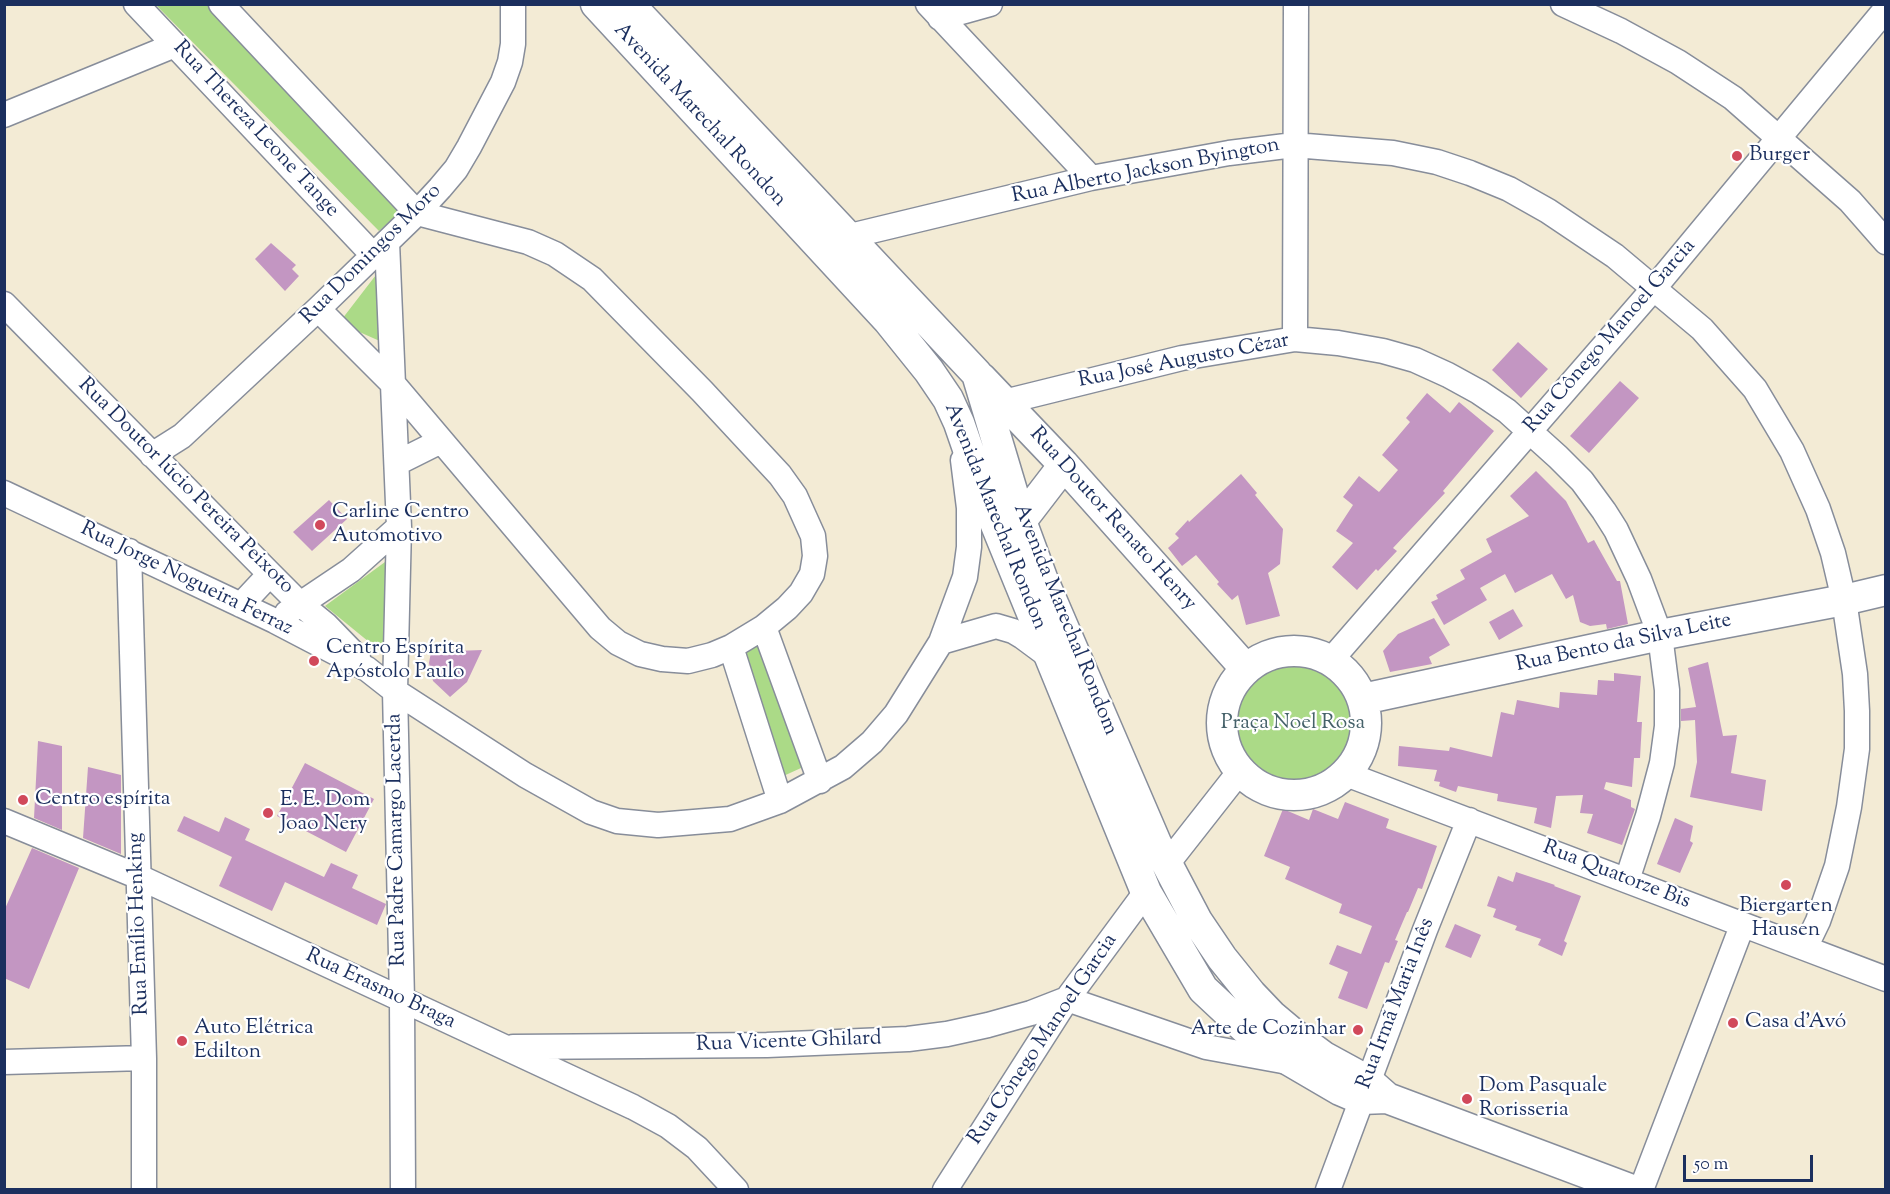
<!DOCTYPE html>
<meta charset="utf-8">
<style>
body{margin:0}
#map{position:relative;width:1890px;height:1194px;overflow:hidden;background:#f3ebd5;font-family:"Sorts Mill Goudy",serif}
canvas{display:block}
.frame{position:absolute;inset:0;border:6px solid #1b2f5e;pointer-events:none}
.scale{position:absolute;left:1683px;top:1155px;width:130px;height:27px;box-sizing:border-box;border:3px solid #1b2f5e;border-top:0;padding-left:8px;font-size:18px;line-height:21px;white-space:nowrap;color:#1b2f5e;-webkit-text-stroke:4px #fff;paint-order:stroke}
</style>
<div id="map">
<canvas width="1890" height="1194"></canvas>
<div class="frame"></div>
<div class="scale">50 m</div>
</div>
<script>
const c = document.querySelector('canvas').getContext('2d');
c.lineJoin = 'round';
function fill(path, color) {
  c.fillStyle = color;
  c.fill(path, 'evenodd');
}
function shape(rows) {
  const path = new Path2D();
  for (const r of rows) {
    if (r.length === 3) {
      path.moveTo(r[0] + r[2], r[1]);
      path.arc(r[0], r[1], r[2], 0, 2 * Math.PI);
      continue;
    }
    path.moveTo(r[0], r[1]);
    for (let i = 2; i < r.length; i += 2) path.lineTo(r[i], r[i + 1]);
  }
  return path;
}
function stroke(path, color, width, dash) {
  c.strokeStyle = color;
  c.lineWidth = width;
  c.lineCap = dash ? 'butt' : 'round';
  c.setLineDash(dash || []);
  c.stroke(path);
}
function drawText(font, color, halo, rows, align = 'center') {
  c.font = font + ' "Sorts Mill Goudy",serif';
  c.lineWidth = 4.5;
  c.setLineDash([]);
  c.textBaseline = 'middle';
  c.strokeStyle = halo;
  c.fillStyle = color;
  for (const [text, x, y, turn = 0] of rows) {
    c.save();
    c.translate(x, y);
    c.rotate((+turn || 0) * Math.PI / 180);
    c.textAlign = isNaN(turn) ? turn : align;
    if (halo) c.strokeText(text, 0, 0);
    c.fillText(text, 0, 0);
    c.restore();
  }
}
fill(shape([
 [156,5,215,5,408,205,379,231],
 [379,271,382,342,339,323],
 [385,562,385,655,325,606],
 [767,641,812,763,779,778,739,654],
 [1293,724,58]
]), '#abda87');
fill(shape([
 [271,243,296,265,292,269,299,276,285,291,255,259],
 [1518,342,1548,369,1521,398,1492,370],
 [1620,381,1639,398,1589,453,1570,436],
 [1427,393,1450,413,1459,402,1494,431,1443,491,1445,493,1393,548,1397,551,1378,571,1376,569,1357,590,1332,567,1353,543,1336,531,1353,505,1343,497,1359,476,1379,492,1398,470,1382,455,1410,422,1406,418],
 [1536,471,1566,501,1588,543,1594,540,1617,581,1620,581,1628,624,1607,629,1606,624,1590,626,1580,622,1573,595,1566,599,1552,574,1515,593,1505,574,1480,588,1487,600,1444,625,1431,602,1438,599,1436,595,1465,579,1460,570,1492,552,1486,539,1529,516,1510,496],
 [1241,474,1257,493,1255,495,1283,529,1280,564,1268,573,1280,616,1246,625,1238,595,1232,600,1217,584,1219,582,1196,555,1182,566,1168,548,1179,538,1175,534,1188,520,1189,522],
 [329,500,347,519,312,551,293,532],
 [1513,609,1523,626,1499,640,1489,622],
 [1434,618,1450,645,1429,657,1432,664,1390,672,1383,651,1398,634],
 [482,650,467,682,450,697,433,681,429,663,431,652],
 [1708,662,1723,736,1737,735,1731,773,1766,780,1762,811,1690,797,1697,762,1695,720,1681,721,1681,709,1696,707,1688,668],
 [1614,673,1641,676,1637,722,1642,722,1640,758,1634,758,1632,787,1606,782,1604,789,1631,800,1631,807,1635,809,1622,845,1587,833,1593,814,1580,813,1583,795,1556,796,1551,828,1534,823,1537,808,1497,801,1498,794,1458,786,1456,792,1439,786,1440,782,1434,781,1437,770,1398,766,1399,746,1449,751,1450,747,1492,757,1501,712,1514,715,1517,700,1559,708,1560,692,1597,695,1598,680,1614,681],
 [38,741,62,746,62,830,34,818],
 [305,763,374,799,346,852,277,816],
 [88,767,121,775,121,854,83,838],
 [1345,802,1389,819,1386,828,1437,846,1422,889,1418,888,1408,912,1407,912,1395,940,1398,941,1389,963,1385,962,1367,1009,1338,998,1348,972,1329,964,1337,945,1361,954,1372,926,1339,913,1342,904,1285,879,1290,867,1264,856,1283,809,1309,820,1313,809,1338,819],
 [184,816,219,832,225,817,250,829,245,840,324,877,331,863,358,875,352,888,386,904,377,925,285,882,272,911,219,886,232,857,177,831],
 [1675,818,1693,826,1690,841,1693,843,1680,873,1657,864],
 [32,848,79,868,29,989,4,978,4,911],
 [1516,872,1555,885,1554,886,1581,896,1564,941,1567,943,1562,956,1538,945,1541,939,1515,930,1517,926,1493,917,1496,909,1487,906,1498,876,1513,882],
 [1455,924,1481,935,1471,958,1445,947]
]), '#c396c2');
const minor = shape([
 [136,4,373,255],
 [221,4,417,213,528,242,555,254,592,279,702,391,780,475,795,496,813,536,815,556,812,574,801,593,787,608,764,627,731,647,712,655,688,661,662,659,640,654,618,643,600,628,395,386,318,309],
 [928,4,1091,178],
 [1563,4,1621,31,1678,62,1733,98,1850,201,1886,242],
 [940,18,990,4],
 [4,115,175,45],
 [846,237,1091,178,1229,153,1294,145,1393,153,1437,162,1470,173,1509,189,1548,211,1615,256,1702,329,1755,389,1792,451,1818,509,1833,553,1844,600,1855,674,1857,711,1857,749,1849,807,1837,866,1818,921,1805,948],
 [387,242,399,527,395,691,402,1000,403,1190],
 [4,304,270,574,299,603,326,625,358,658],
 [1295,339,1296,4],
 [1004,402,1182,358,1295,339,1338,343,1383,351,1415,360,1448,375,1479,392,1507,411,1558,457,1582,481,1604,511,1616,530,1639,579,1660,635,1667,690,1667,726,1662,763,1648,816,1627,880],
 [152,455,182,436,318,309,417,213,440,188,456,169,469,147,503,82,510,62,513,44,513,4],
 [397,463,441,441],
 [4,493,275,621,367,669,395,691,525,775,591,812,617,821,658,825,730,819,780,801,843,767,872,742,896,714,941,642,965,577,969,547,969,508,963,460],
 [129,551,144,1058,144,1190],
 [241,605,270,574],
 [287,613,351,570,399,527],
 [764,627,820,781],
 [941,642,996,626,1013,631,1023,637,1050,657],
 [731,647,780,801],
 [1331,660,1655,287,1886,9],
 [1346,774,1886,979],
 [4,821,139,877,633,1107,668,1126,697,1148,736,1190],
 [1167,864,1240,771],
 [513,1047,767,1045,908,1039,947,1034,988,1025,1031,1013,1067,999,1206,1047,1288,1062],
 [4,1062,144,1058],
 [945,1190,1067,999,1146,892],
 [1328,1190,1425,930,1469,820],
 [1641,1190,1742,926]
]);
const major = shape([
 [596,4,888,320,929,371,948,399,959,423,985,498,1050,657,1146,892,1203,989,1249,1032,1275,1052,1340,1090,1361,1099,1387,1098,1632,1190],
 [629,4,977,374,1021,521,1042,578,1156,843,1197,921,1222,958,1251,994,1272,1016,1297,1037,1324,1057,1368,1081,1385,1096],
 [981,378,1064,465,1246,669],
 [1021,521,1064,465],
 [1294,723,72],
 [1363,699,1660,635,1844,600,1886,590]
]);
stroke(minor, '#878d9a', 27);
stroke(major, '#878d9a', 33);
stroke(minor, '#fff', 24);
stroke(major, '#fff', 30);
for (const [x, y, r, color] of [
 [1737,156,6,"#d1495b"],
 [320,525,6,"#d1495b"],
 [314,661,6,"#d1495b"],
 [23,800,6,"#d1495b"],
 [268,813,6,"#d1495b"],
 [1786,885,6,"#d1495b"],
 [1733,1023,6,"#d1495b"],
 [1358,1030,6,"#d1495b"],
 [182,1041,6,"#d1495b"],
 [1467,1099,6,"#d1495b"]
]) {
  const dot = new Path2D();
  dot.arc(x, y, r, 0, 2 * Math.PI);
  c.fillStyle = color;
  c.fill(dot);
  stroke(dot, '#fff', 2);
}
drawText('21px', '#1b2f5e', '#fff', [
 ["Avenida Marechal Rondon",699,116,47],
 ["Rua Thereza Leone Tange",255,130,47],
 ["Rua Alberto Jackson Byington",1146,172,-11],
 ["Rua Domingos Moro",372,255,-45],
 ["Rua Cônego Manoel Garcia",1611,337,-49],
 ["Rua José Augusto Cézar",1184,362,-11],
 ["Rua Doutor lúcio Pereira Peixoto",185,487,45],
 ["Avenida Marechal Rondon",994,517,68],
 ["Rua Doutor Renato Henry",1112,520,48],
 ["Rua Jorge Nogueira Ferraz",186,580,26],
 ["Avenida Marechal Rondom",1064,620,68],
 ["Rua Bento da Silva Leite",1624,644,-12],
 ["Rua Padre Camargo Lacerda",398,840,-91],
 ["Rua Quatorze Bis",1616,876,21],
 ["Rua Emílio Henking",140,924,-92],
 ["Rua Erasmo Braga",380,990,25],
 ["Rua Irmã Maria Inês",1397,1004,-69],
 ["Rua Cônego Manoel Garcia",1044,1040,-56],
 ["Rua Vicente Ghilard",789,1043,-2]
]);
drawText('21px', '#1b2f5e', '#fff', [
 ["Burger",1749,156],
 ["Carline Centro",332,513],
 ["Automotivo",332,537],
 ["Centro Espírita",326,649],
 ["Apóstolo Paulo",326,673],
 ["Centro espírita",35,800],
 ["E. E. Dom",280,801],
 ["Joao Nery",280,825],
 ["Biergarten",1786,907,"center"],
 ["Hausen",1786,931,"center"],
 ["Casa d'Avó",1745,1023],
 ["Auto Elétrica",194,1029],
 ["Edilton",194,1053],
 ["Arte de Cozinhar",1346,1030,"right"],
 ["Dom Pasquale",1479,1087],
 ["Rorisseria",1479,1111]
], 'left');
drawText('21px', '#46626a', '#fff', [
 ["Praça Noel Rosa",1293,724]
]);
</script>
